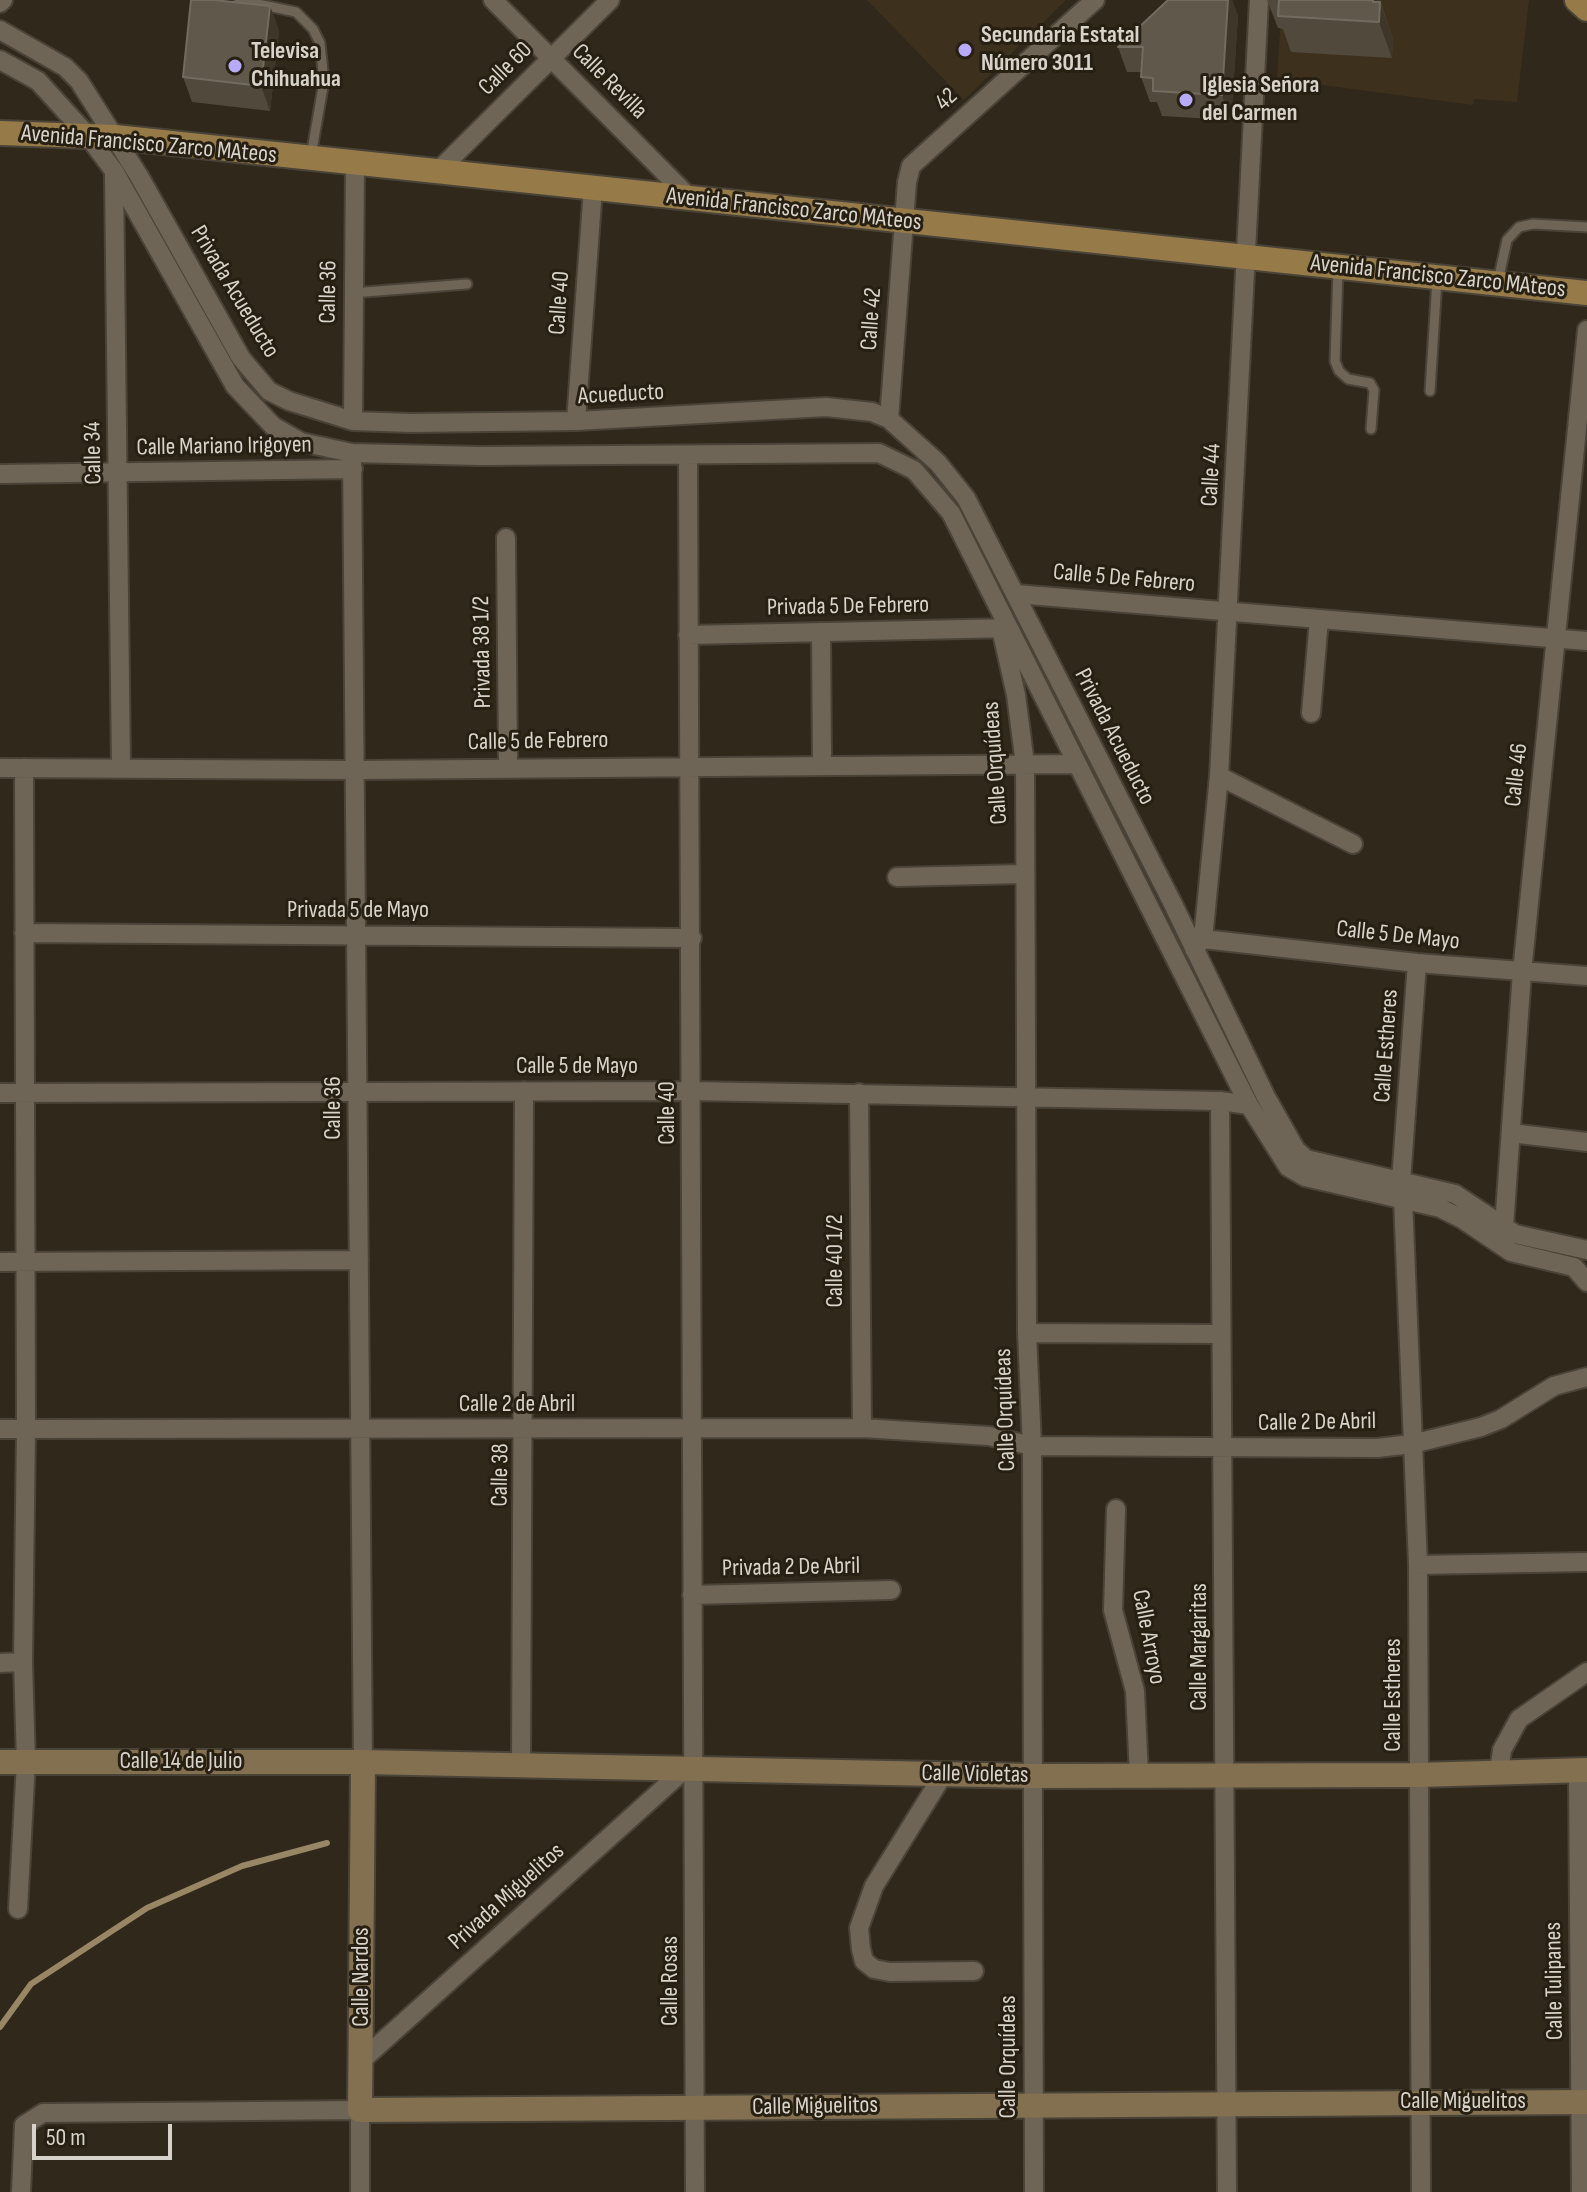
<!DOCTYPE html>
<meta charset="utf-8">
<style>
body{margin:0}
#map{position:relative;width:1587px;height:2192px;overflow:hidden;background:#30281b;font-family:"Sofia Sans Condensed",sans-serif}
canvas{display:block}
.scale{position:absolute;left:32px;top:2124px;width:140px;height:36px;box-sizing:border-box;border:4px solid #d8d3ca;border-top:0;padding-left:10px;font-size:24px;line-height:28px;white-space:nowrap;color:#d8d3ca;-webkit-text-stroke:6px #261f12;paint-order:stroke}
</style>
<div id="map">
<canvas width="1587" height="2192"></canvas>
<div class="scale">50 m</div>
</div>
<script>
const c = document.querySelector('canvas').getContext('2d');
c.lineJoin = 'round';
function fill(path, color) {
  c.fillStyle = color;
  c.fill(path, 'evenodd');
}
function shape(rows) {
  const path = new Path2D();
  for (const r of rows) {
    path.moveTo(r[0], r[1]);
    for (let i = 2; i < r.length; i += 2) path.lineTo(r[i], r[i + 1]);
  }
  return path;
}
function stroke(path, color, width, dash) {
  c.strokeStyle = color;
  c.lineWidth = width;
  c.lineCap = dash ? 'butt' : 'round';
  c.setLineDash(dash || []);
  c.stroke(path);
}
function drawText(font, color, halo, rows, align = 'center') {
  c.font = font + ' "Sofia Sans Condensed",sans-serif';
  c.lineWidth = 6;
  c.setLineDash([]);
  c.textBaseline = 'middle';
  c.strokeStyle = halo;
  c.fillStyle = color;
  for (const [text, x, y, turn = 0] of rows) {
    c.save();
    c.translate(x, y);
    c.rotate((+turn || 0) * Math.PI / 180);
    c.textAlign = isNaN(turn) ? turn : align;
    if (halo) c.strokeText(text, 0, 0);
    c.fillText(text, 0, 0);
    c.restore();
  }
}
fill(shape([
 [867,0,1066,0,964,100],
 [1282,0,1529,0,1517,102,1474,99,1473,105,1277,79]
]), '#3d311e');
stroke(shape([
 [0,2027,31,1984,147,1908,242,1866,327,1843]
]), '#988664', 6);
const lane = shape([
 [239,0,296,12,313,29,320,43,324,81,311,156],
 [1338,270,1335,361,1339,371,1348,379,1370,383,1374,390,1371,429],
 [1498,281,1507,240,1519,227,1533,224,1587,227],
 [352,293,467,284],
 [1430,391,1437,280]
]);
const street = shape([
 [493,0,690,198],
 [0,3,3,0],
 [0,30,65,67,79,81,139,176,241,358,269,391,289,401,353,421,411,423,576,421,826,407,872,412,889,419,938,463,966,498,1172,902,1266,1097,1296,1150,1306,1159,1455,1194,1515,1234,1587,1250],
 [0,60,38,81,88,136,114,171,235,386,273,426,301,442,352,453,480,456,879,453,914,470,951,513,1249,1105,1288,1167,1305,1177,1440,1208,1462,1219,1511,1252,1574,1267,1587,1282],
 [437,172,610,0],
 [114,175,121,768],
 [889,419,907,182,911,166,1095,0],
 [353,421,355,164],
 [576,421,593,188],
 [352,453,363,1762],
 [688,456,695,2192],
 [0,474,353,469],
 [506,538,508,766],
 [1016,594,1587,641],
 [821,632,822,765],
 [1002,633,1016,695,1025,764,1027,1333,1032,1446,1034,2192],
 [688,635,1009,628],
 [1311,713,1319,619],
 [0,768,356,770,1077,764],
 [1219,776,1353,844],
 [897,877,1024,874],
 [24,933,692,938],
 [1203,939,1417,963,1587,976],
 [1194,949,1203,939,1219,776,1259,0],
 [0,1093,692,1091,1220,1101,1249,1105],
 [859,1093,862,1428],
 [1220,1101,1227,2192],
 [1511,1133,1587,1142],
 [1401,1181,1417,963],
 [1403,1199,1418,1565,1421,2192],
 [1504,1227,1522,972,1587,330],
 [0,1262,359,1260],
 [1027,1333,1221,1334],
 [0,1429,862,1428,989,1436,1032,1446,1377,1448,1412,1444,1481,1427,1501,1419,1554,1386,1587,1377],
 [1116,1509,1113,1610,1135,1691,1139,1775],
 [1418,1565,1587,1562],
 [692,1595,891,1590],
 [0,1663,23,1662],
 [521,1764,524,1091],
 [1578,1770,1581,2192],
 [1499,1772,1502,1750,1519,1719,1587,1672],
 [943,1775,874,1886,859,1928,861,1949,864,1961,874,1969,890,1972,974,1971],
 [18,1909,26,1762,23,1662,26,1429,24,768],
 [362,2060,685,1769],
 [21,2192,24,2125,43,2113,360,2110,360,2192]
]);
const secondary = shape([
 [0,1762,363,1762,1032,1776,1418,1775,1587,1770],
 [363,1762,360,2110,1587,2102]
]);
const primary = shape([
 [1577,0,1587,9],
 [0,133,115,137,1587,293]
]);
stroke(lane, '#4a4338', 13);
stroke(street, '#4a4338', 22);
stroke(secondary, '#4a4338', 28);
stroke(primary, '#4a4338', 28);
stroke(lane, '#6e6556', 9);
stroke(street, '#6e6556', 18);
stroke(secondary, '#827050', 24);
stroke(primary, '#967b49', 24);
fill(shape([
 [1168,0,1232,0,1238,16,1231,120,1162,116,1157,102,1150,102,1141,77,1142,72,1127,72,1118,47],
 [1267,0,1380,0,1393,39,1392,58,1291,52,1283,29,1278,28],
 [270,6,279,31,270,111,192,102,183,77]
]), '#51493c');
fill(shape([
 [1228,0,1232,0,1238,16,1231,120,1222,95],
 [1368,0,1380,0,1379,7,1380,2,1393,39,1392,58,1379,22],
 [270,6,279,31,270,111,261,86]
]), '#3e3628');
const building = shape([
 [191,0,214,0,270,6,261,86,183,77,191,0],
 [1168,0,1228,0,1222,95,1153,91,1153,78,1141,77,1143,47,1118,47,1168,0],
 [1279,0,1373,0,1373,2,1380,2,1379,22,1278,16,1279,0]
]);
fill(building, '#60584b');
stroke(building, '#726b5f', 2);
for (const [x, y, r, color] of [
 [965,50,8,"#b7abf8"],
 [235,66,8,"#b7abf8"],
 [1186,100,8,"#b7abf8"]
]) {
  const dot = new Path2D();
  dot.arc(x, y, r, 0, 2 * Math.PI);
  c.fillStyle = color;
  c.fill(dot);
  stroke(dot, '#261f12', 3);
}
drawText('bold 24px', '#d8d3ca', '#261f12', [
 ["Secundaria Estatal",981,36],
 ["Número 3011",981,64],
 ["Televisa",251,52],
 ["Chihuahua",251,80],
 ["Iglesia Señora",1202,86],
 ["del Carmen",1202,114]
], 'left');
drawText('24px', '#d8d3ca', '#261f12', [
 ["Calle 60",506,69,-45],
 ["Calle Revilla",609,82,45],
 ["42",947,100,-42],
 ["Avenida Francisco Zarco MAteos",149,145,5],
 ["Avenida Francisco Zarco MAteos",794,210,6],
 ["Avenida Francisco Zarco MAteos",1438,277,6],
 ["Privada Acueducto",234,292,59],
 ["Calle 36",329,292,-89],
 ["Calle 40",560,303,-86],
 ["Calle 42",872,319,-86],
 ["Acueducto",621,395,-3],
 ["Calle Mariano Irigoyen",224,447,-1],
 ["Calle 34",94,453,-91],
 ["Calle 44",1212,475,-87],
 ["Calle 5 De Febrero",1124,579,5],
 ["Privada 5 De Febrero",848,607,-1],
 ["Privada 38 1/2",483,652,-91],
 ["Privada Acueducto",1114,737,63],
 ["Calle 5 de Febrero",538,742,-1],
 ["Calle Orquídeas",996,763,-94],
 ["Calle 46",1517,775,-84],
 ["Privada 5 de Mayo",358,911],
 ["Calle 5 De Mayo",1398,936,6],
 ["Calle Estheres",1387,1046,-86],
 ["Calle 5 de Mayo",577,1067],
 ["Calle 36",334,1108,-90],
 ["Calle 40",668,1113,-90],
 ["Calle 40 1/2",836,1261,-90],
 ["Calle 2 de Abril",517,1405],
 ["Calle Orquídeas",1006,1410,-92],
 ["Calle 2 De Abril",1317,1423,-1],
 ["Calle 38",501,1475,-89],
 ["Privada 2 De Abril",791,1568,-1],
 ["Calle Arroyo",1148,1637,79],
 ["Calle Margaritas",1200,1647,-90],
 ["Calle Estheres",1394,1695,-90],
 ["Calle 14 de Julio",181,1762],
 ["Calle Violetas",975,1775,1],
 ["Privada Miguelitos",507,1897,-42],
 ["Calle Nardos",362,1977,-90],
 ["Calle Rosas",671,1981,-90],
 ["Calle Tulipanes",1555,1981,-91],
 ["Calle Orquídeas",1009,2057,-90],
 ["Calle Miguelitos",1463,2102],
 ["Calle Miguelitos",815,2107,-1]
]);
</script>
